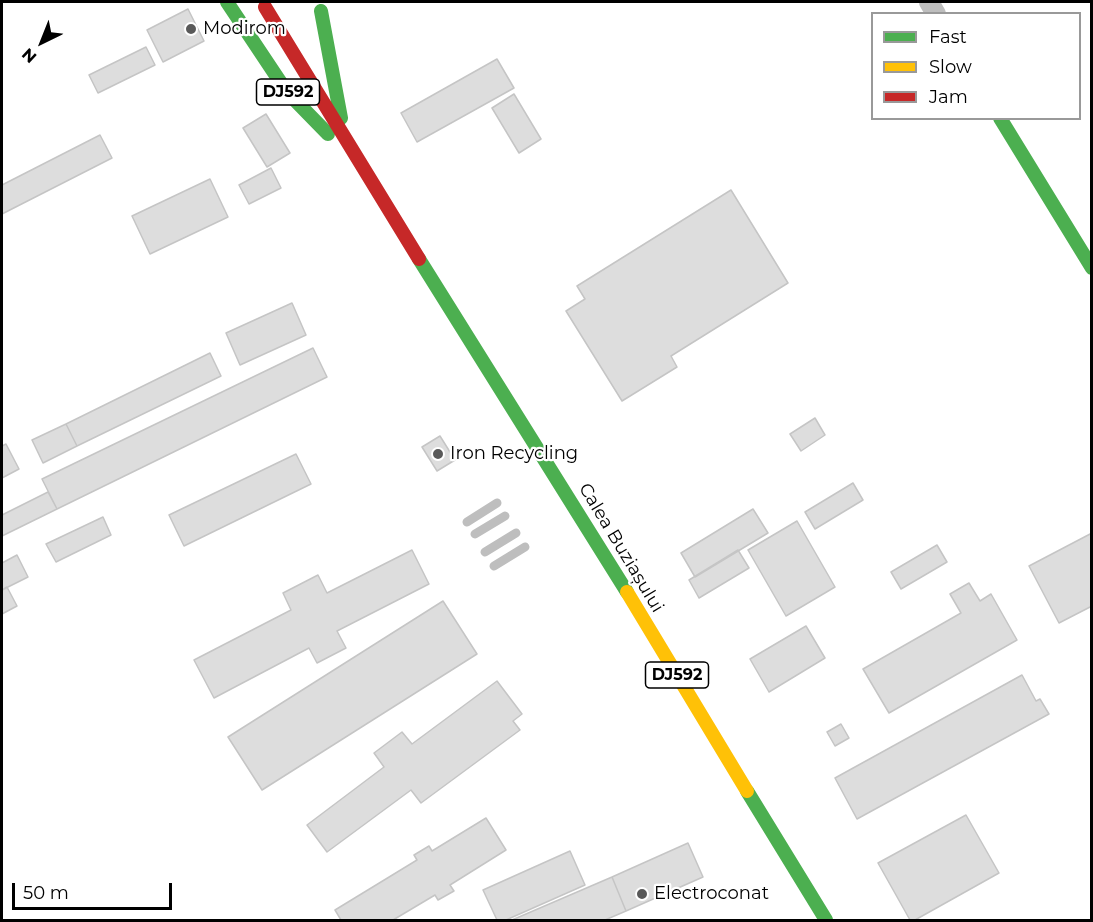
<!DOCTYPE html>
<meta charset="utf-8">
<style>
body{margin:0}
#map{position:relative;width:1093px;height:922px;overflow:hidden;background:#fff;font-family:Montserrat,sans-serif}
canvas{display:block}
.frame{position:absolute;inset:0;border:3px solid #000;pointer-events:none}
.legend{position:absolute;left:871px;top:12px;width:210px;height:108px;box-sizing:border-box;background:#fff;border:2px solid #999;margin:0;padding:8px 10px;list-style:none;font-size:18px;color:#000}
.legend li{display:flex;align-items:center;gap:12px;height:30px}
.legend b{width:30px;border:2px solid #999}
.north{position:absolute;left:12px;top:12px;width:60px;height:60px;-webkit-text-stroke:4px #fff;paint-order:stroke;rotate:223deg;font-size:16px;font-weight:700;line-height:24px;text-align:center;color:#000}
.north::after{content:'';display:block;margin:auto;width:21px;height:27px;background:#000;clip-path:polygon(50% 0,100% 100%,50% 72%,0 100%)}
.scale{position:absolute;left:12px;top:883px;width:160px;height:27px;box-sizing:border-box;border:3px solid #000;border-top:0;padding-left:8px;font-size:18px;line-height:21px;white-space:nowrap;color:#000;-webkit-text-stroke:4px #fff;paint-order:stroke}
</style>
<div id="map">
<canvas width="1093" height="922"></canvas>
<div class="frame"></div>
<ul class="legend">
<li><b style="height:8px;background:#4caf50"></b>Fast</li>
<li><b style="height:8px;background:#ffc107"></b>Slow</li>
<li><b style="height:8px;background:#c62828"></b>Jam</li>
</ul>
<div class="north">N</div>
<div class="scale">50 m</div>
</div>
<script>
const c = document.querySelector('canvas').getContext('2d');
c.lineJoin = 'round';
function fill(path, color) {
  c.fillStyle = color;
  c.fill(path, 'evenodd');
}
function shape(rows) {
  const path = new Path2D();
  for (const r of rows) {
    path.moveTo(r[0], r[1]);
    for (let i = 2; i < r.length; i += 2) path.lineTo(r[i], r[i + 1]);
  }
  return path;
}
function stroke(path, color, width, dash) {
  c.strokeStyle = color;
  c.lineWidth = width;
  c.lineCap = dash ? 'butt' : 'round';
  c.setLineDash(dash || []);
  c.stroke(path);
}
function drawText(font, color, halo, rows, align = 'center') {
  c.font = font + ' Montserrat,sans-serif';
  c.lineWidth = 4.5;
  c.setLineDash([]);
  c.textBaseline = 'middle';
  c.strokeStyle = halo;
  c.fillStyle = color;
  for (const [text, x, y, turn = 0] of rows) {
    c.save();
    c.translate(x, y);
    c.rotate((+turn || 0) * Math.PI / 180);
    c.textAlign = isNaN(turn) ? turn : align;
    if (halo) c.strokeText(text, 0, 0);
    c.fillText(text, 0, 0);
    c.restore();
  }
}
const building = shape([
 [188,9,204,41,163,62,147,30,188,9],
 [146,47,155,65,98,93,89,75,146,47],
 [497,59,514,88,417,142,401,113,497,59],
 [514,94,541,139,519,153,492,108,514,94],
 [266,114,290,153,267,167,243,128,266,114],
 [100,135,112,158,2,214,2,185,100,135],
 [271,168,281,188,249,204,239,185,271,168],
 [210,179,228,217,150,254,132,216,210,179],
 [731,190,788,283,671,356,677,367,622,401,566,311,585,299,577,286,731,190],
 [292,303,306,335,240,365,226,333,292,303],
 [313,348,327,377,57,509,42,479,313,348],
 [210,353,221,376,77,446,66,424,210,353],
 [815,418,825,435,801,451,790,434,815,418],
 [66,424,77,446,43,463,32,440,66,424],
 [440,436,455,460,437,471,422,447,440,436],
 [6,444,19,469,2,478,2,446,6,444],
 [296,454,311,484,184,546,169,515,296,454],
 [853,483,863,500,815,529,805,512,853,483],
 [48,492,57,509,2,536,2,515,48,492],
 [753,509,768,533,695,577,681,553,753,509],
 [103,517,111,535,56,562,46,544,103,517],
 [797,521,835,587,786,616,748,550,797,521],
 [1092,533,1092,606,1059,623,1029,566,1092,533],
 [937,545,947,562,901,589,891,572,937,545],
 [412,550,429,584,337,631,346,648,317,663,309,648,214,698,194,660,291,610,283,593,318,575,327,593,412,550],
 [738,550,749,568,699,598,689,580,738,550],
 [17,555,28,577,2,590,2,563,17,555],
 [969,583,980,601,991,594,1017,640,889,713,863,669,961,613,950,594,969,583],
 [7,587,17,606,2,614,2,590,7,587],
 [443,601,477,654,262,790,228,737,443,601],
 [806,626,825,658,769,692,750,659,806,626],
 [1022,675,1036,701,1040,699,1049,714,857,819,835,778,1022,675],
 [497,681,522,714,513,721,520,730,421,803,411,790,327,852,307,825,384,767,374,753,402,732,412,744,497,681],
 [841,724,849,738,835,746,827,732,841,724],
 [966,815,999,873,915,920,910,920,878,863,966,815],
 [486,818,506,850,450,885,454,891,438,900,435,895,393,920,341,920,335,910,417,860,414,855,429,846,432,851,486,818],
 [688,843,703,877,626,911,612,877,688,843],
 [570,851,585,885,506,920,497,920,483,890,570,851],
 [612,877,626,911,605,920,512,920,612,877]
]);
fill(building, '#ddd');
stroke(building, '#c5c5c5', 1.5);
stroke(shape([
 [467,522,497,503],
 [475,534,505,516],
 [485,552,516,533],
 [494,566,525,547]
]), '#bebebe', 9);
stroke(shape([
 [929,2,936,14]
]), '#bebebe', 20);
stroke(shape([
 [227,2,287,92,328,134],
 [321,11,341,118],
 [1000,118,1092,268],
 [419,259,627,592],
 [747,791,826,920]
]), '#4caf50', 14);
stroke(shape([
 [627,592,747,791]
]), '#ffc107', 14);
stroke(shape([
 [265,7,419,259]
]), '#c62828', 14);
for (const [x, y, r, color] of [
 [191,29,6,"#595959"],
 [438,454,6,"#595959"],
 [642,894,6,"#595959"]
]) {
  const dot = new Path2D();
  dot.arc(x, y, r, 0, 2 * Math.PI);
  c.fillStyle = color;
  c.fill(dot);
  stroke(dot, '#fff', 2);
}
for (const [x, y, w] of [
 [288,92,63],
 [677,675,63]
]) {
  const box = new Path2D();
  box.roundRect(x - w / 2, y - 13, w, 26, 4.5);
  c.fillStyle = '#fff';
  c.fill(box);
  stroke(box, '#000', 1.5);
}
drawText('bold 16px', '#000', null, [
 ["DJ592",288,92],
 ["DJ592",677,675]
]);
drawText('18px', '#000', '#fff', [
 ["Modirom",203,29],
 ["Iron Recycling",450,454],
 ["Electroconat",654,894]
], 'left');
drawText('18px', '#000', '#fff', [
 ["Calea Buziașului",621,548,59]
]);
</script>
